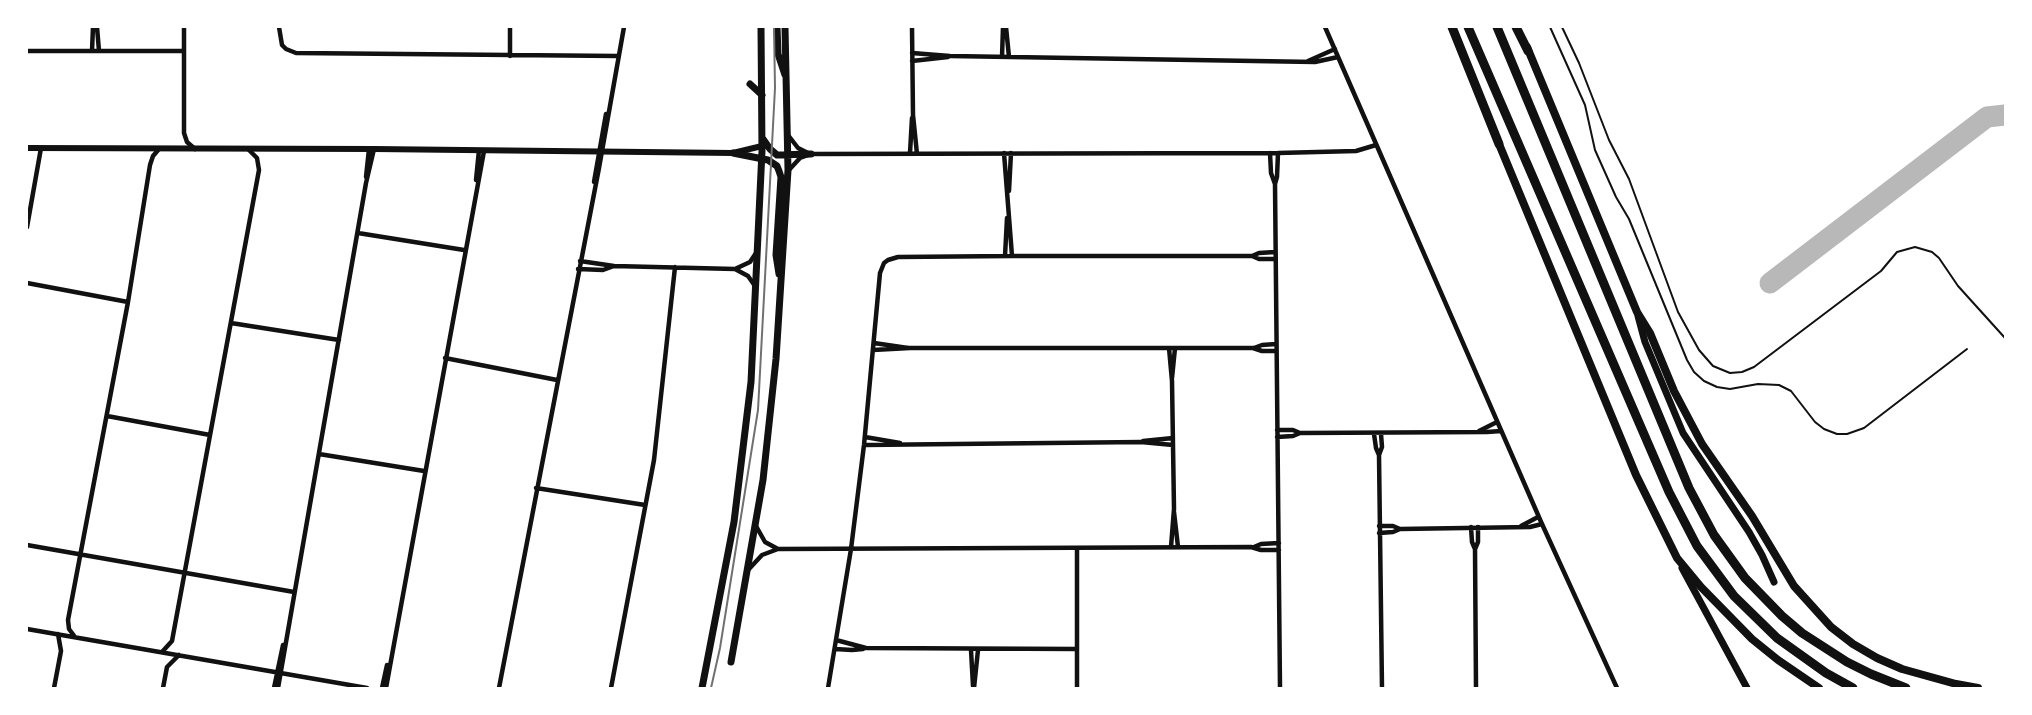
<!DOCTYPE html>
<style>
body{margin:0}
#map{position:relative;width:2032px;height:715px;overflow:hidden;background:#fff;font-family:"Roboto Condensed",sans-serif}
canvas{display:block}
.frame{position:absolute;inset:0;border:28px solid #fff;pointer-events:none}
</style>
<div id="map">
<canvas width="2032" height="715"></canvas>
<div class="frame"></div>
</div>
<script>
const c = document.querySelector('canvas').getContext('2d');
c.lineJoin = 'round';
function shape(rows) {
  const path = new Path2D();
  for (const r of rows) {
    path.moveTo(r[0], r[1]);
    for (let i = 2; i < r.length; i += 2) path.lineTo(r[i], r[i + 1]);
  }
  return path;
}
function stroke(path, color, width, dash) {
  c.strokeStyle = color;
  c.lineWidth = width;
  c.lineCap = dash ? 'butt' : 'round';
  c.setLineDash(dash || []);
  c.stroke(path);
}
stroke(shape([
 [1770,283,1987,117,2005,115]
]), '#b8b8b8', 21);
stroke(shape([
 [1550,27,1585,105,1595,150,1616,197,1629,219,1687,360,1694,372,1704,381,1717,387,1730,389,1758,384,1779,385,1791,391,1815,422,1824,429,1837,434,1847,434,1864,428,1967,349],
 [1562,27,1579,63,1609,140,1629,179,1678,312,1699,350,1713,366,1730,373,1742,372,1754,367,1881,271,1897,252,1915,247,1932,252,1939,258,1958,286,2005,338]
]), '#111', 2);
stroke(shape([
 [97,27,99,51],
 [184,27,184,133,187,142,195,149],
 [279,27,282,45,286,49,296,53,618,56],
 [912,27,913,115,917,154],
 [1006,27,1009,57],
 [1325,27,1542,524,1617,688],
 [27,51,184,51],
 [92,51,93,27],
 [912,53,950,56,1315,62,1338,57],
 [510,56,510,27],
 [1002,57,1003,27],
 [912,61,948,57],
 [1308,61,1335,49],
 [788,135,798,148,808,153],
 [910,153,912,118],
 [1004,153,1012,256],
 [1270,153,1271,173,1275,184],
 [1278,153,1277,177,1275,184,1280,688],
 [788,171,800,158,811,154,1278,153,1356,151,1376,145],
 [366,177,369,149],
 [476,180,479,150],
 [594,182,606,114],
 [1009,191,1011,153],
 [27,227,41,148],
 [358,233,464,250],
 [1005,256,1007,218],
 [1252,256,1259,253,1275,252],
 [580,261,614,266,735,269,750,262,756,253],
 [578,269,603,270,614,266],
 [735,269,748,276,755,286],
 [27,283,128,302],
 [231,323,339,340],
 [874,343,908,348],
 [1169,348,1172,381,1174,509,1171,547],
 [1254,348,1262,345,1276,344],
 [873,350,910,348,1253,348,1262,351,1276,351],
 [445,358,557,380],
 [1172,378,1175,348],
 [107,416,210,435],
 [1277,430,1293,430,1300,433],
 [1479,431,1497,422],
 [1374,434,1376,448,1379,455],
 [1381,434,1382,447,1379,455,1382,688],
 [865,437,900,443],
 [1277,437,1293,436,1300,433,1487,432,1501,431],
 [1143,441,1173,438],
 [864,445,1141,442,1173,445],
 [319,454,424,471],
 [536,488,645,505],
 [1174,512,1178,547],
 [756,526,765,542,778,549],
 [1379,526,1393,526,1400,529],
 [1521,526,1538,517],
 [1471,527,1472,542,1475,549],
 [1379,533,1393,532,1400,529,1530,527,1542,524],
 [27,545,294,592],
 [1254,547,1261,544,1279,543],
 [1077,548,1077,688],
 [749,569,762,555,778,549,1251,547,1261,550,1279,550],
 [27,629,367,688],
 [75,637,69,629,68,620,128,302,150,165,153,156,159,149],
 [836,640,866,648,1077,649],
 [835,649,852,650,863,649],
 [971,650,973,686],
 [162,652,172,641,259,170,257,158,248,149],
 [54,688,61,651,58,634],
 [163,688,167,667,179,655],
 [274,688,283,645],
 [278,688,366,183,374,149],
 [382,688,387,665],
 [386,688,484,151],
 [499,688,599,168,624,27],
 [611,688,654,460,675,267],
 [828,688,851,549,864,445,880,273,884,263,888,260,898,257,1012,256,1252,256,1259,259,1275,259],
 [974,688,978,650],
 [1476,688,1475,549,1478,542,1478,527]
]), '#111', 4.5);
stroke(shape([
 [27,148,374,149,733,153,762,146]
]), '#111', 6);
stroke(shape([
 [777,27,778,54,785,75],
 [750,84,762,95],
 [763,139,770,149,777,155,811,154],
 [733,153,768,160,777,166,779,171,781,177,776,255,779,274],
 [1638,316,1645,342,1683,433,1749,532,1762,555,1774,582],
 [1682,568,1747,688],
 [731,662,763,480,776,359,788,170,785,27],
 [702,688,734,522,751,382,762,151,761,27]
]), '#111', 7);
stroke(shape([
 [1527,47,1637,312,1650,333,1674,391,1702,444,1752,516,1794,586,1831,627,1853,644,1877,658,1902,669,1956,684,1978,688],
 [1499,144,1636,475,1677,558,1701,587,1752,639,1778,660,1819,688]
]), '#111', 8);
stroke(shape([
 [1452,27,1499,144],
 [1468,27,1669,492,1697,546,1734,596,1777,638,1826,673,1853,688],
 [1497,27,1689,488,1714,535,1745,578,1782,616,1802,633,1847,662,1871,674,1906,688],
 [1516,27,1528,51]
]), '#111', 9);
stroke(shape([
 [711,688,720,648,758,410,775,88,774,27]
]), '#707070', 2);
</script>
